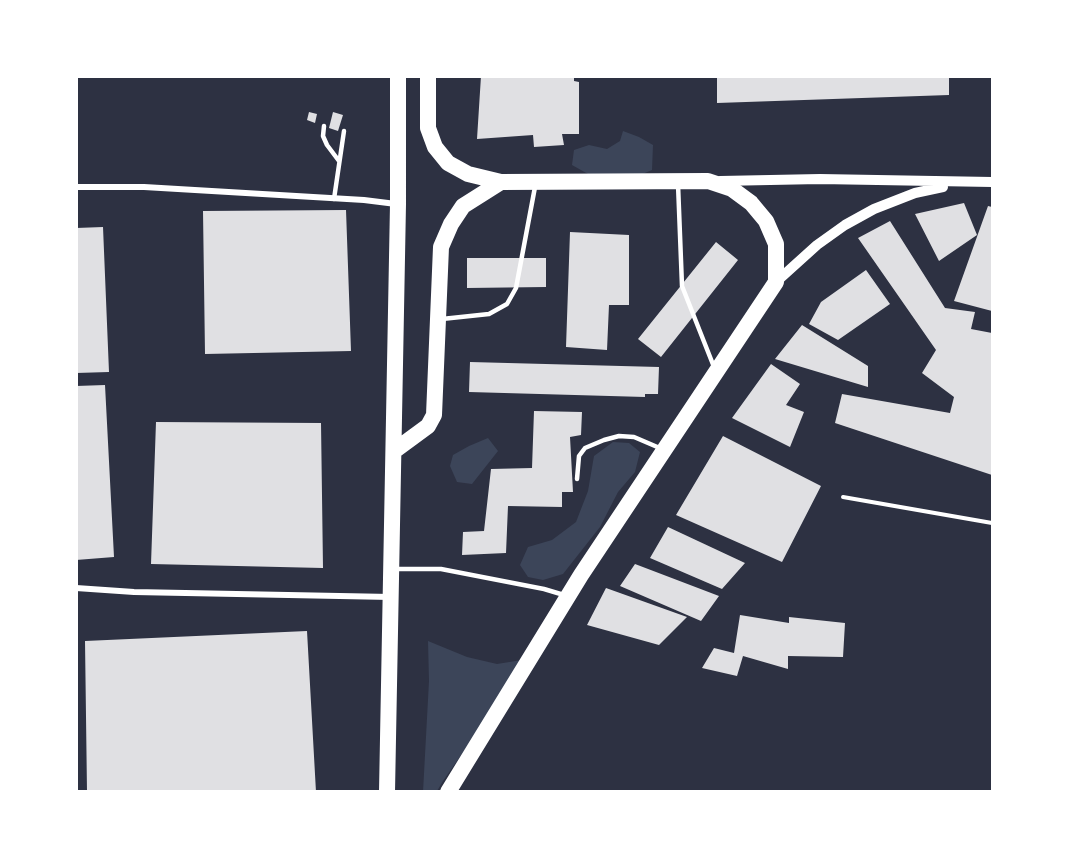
<!DOCTYPE html>
<style>
body{margin:0}
#map{position:relative;width:1069px;height:868px;overflow:hidden;background:#2d3142;font-family:Montserrat,sans-serif}
canvas{display:block}
.frame{position:absolute;inset:0;border:78px solid #fff;pointer-events:none}
</style>
<div id="map">
<canvas width="1069" height="868"></canvas>
<div class="frame"></div>
</div>
<script>
const c = document.querySelector('canvas').getContext('2d');
c.lineJoin = 'round';
function fill(path, color) {
  c.fillStyle = color;
  c.fill(path, 'evenodd');
}
function shape(rows) {
  const path = new Path2D();
  for (const r of rows) {
    path.moveTo(r[0], r[1]);
    for (let i = 2; i < r.length; i += 2) path.lineTo(r[i], r[i + 1]);
  }
  return path;
}
function stroke(path, color, width, dash) {
  c.strokeStyle = color;
  c.lineWidth = width;
  c.lineCap = dash ? 'butt' : 'round';
  c.setLineDash(dash || []);
  c.stroke(path);
}
fill(shape([
 [623,131,639,137,653,145,652,170,633,178,588,174,572,165,574,150,589,145,607,149,620,141],
 [488,438,498,451,472,484,457,482,450,466,453,455,469,446],
 [613,442,629,443,640,452,635,472,618,492,600,527,563,574,543,580,528,577,520,565,528,547,552,540,576,522,588,491,594,456],
 [428,641,467,657,497,664,528,659,443,781,437,791,423,792,429,681]
]), '#3c4559');
fill(shape([
 [481,76,574,76,574,81,579,82,579,134,562,134,564,145,534,147,533,135,477,139],
 [717,76,949,76,949,95,717,103],
 [309,112,317,114,315,123,307,120],
 [333,112,343,115,338,131,329,128],
 [964,203,977,235,939,261,915,214],
 [988,206,992,207,992,311,954,301],
 [346,210,351,351,205,354,203,211],
 [890,221,945,308,975,312,971,329,992,333,992,475,835,423,842,394,950,413,954,397,922,373,936,350,858,238],
 [103,227,109,372,76,373,76,228],
 [570,232,629,235,629,305,609,305,607,350,566,347],
 [716,242,738,260,661,357,638,339],
 [467,258,546,258,546,287,467,288],
 [866,270,890,304,838,340,809,324,821,302],
 [802,325,868,366,868,387,775,359],
 [470,362,659,367,658,394,645,394,645,397,469,392],
 [771,364,800,384,786,405,804,412,790,447,732,418],
 [105,385,114,557,76,560,76,386],
 [534,411,582,412,581,435,570,437,573,492,562,492,562,507,508,506,506,553,462,555,463,532,484,531,491,469,532,468],
 [156,422,321,423,323,568,151,564],
 [723,436,821,486,782,562,676,515],
 [668,527,745,563,722,589,650,558],
 [635,564,719,596,701,621,620,586],
 [606,588,687,617,659,645,587,625],
 [740,615,789,623,789,617,845,623,843,657,788,656,788,669,743,656,737,676,702,668,714,648,734,653],
 [307,631,316,792,87,792,85,641]
]), '#e0e0e3');
stroke(shape([
 [843,497,992,523]
]), '#fff', 4);
stroke(shape([
 [324,126,323,136,327,145,339,161],
 [678,184,682,286,714,367],
 [334,199,344,131],
 [442,319,489,314,507,304,516,288,535,187],
 [577,479,579,456,585,448,604,440,619,436,634,437,662,449],
 [395,569,441,569,544,589,564,595]
]), '#fff', 4.5);
stroke(shape([
 [76,187,144,187,364,200,396,204],
 [76,588,134,592,391,597]
]), '#fff', 6);
stroke(shape([
 [720,181,820,179,992,182],
 [776,282,817,245,845,225,874,209,915,193,943,187]
]), '#fff', 10);
stroke(shape([
 [428,76,428,128,435,147,448,163,468,174,501,182,708,181,732,189,751,203,766,221,776,244,776,282,581,575,448,792],
 [394,451,428,426,434,415,441,247,451,224,463,206,501,182],
 [387,792,398,204,398,76]
]), '#fff', 16);
</script>
